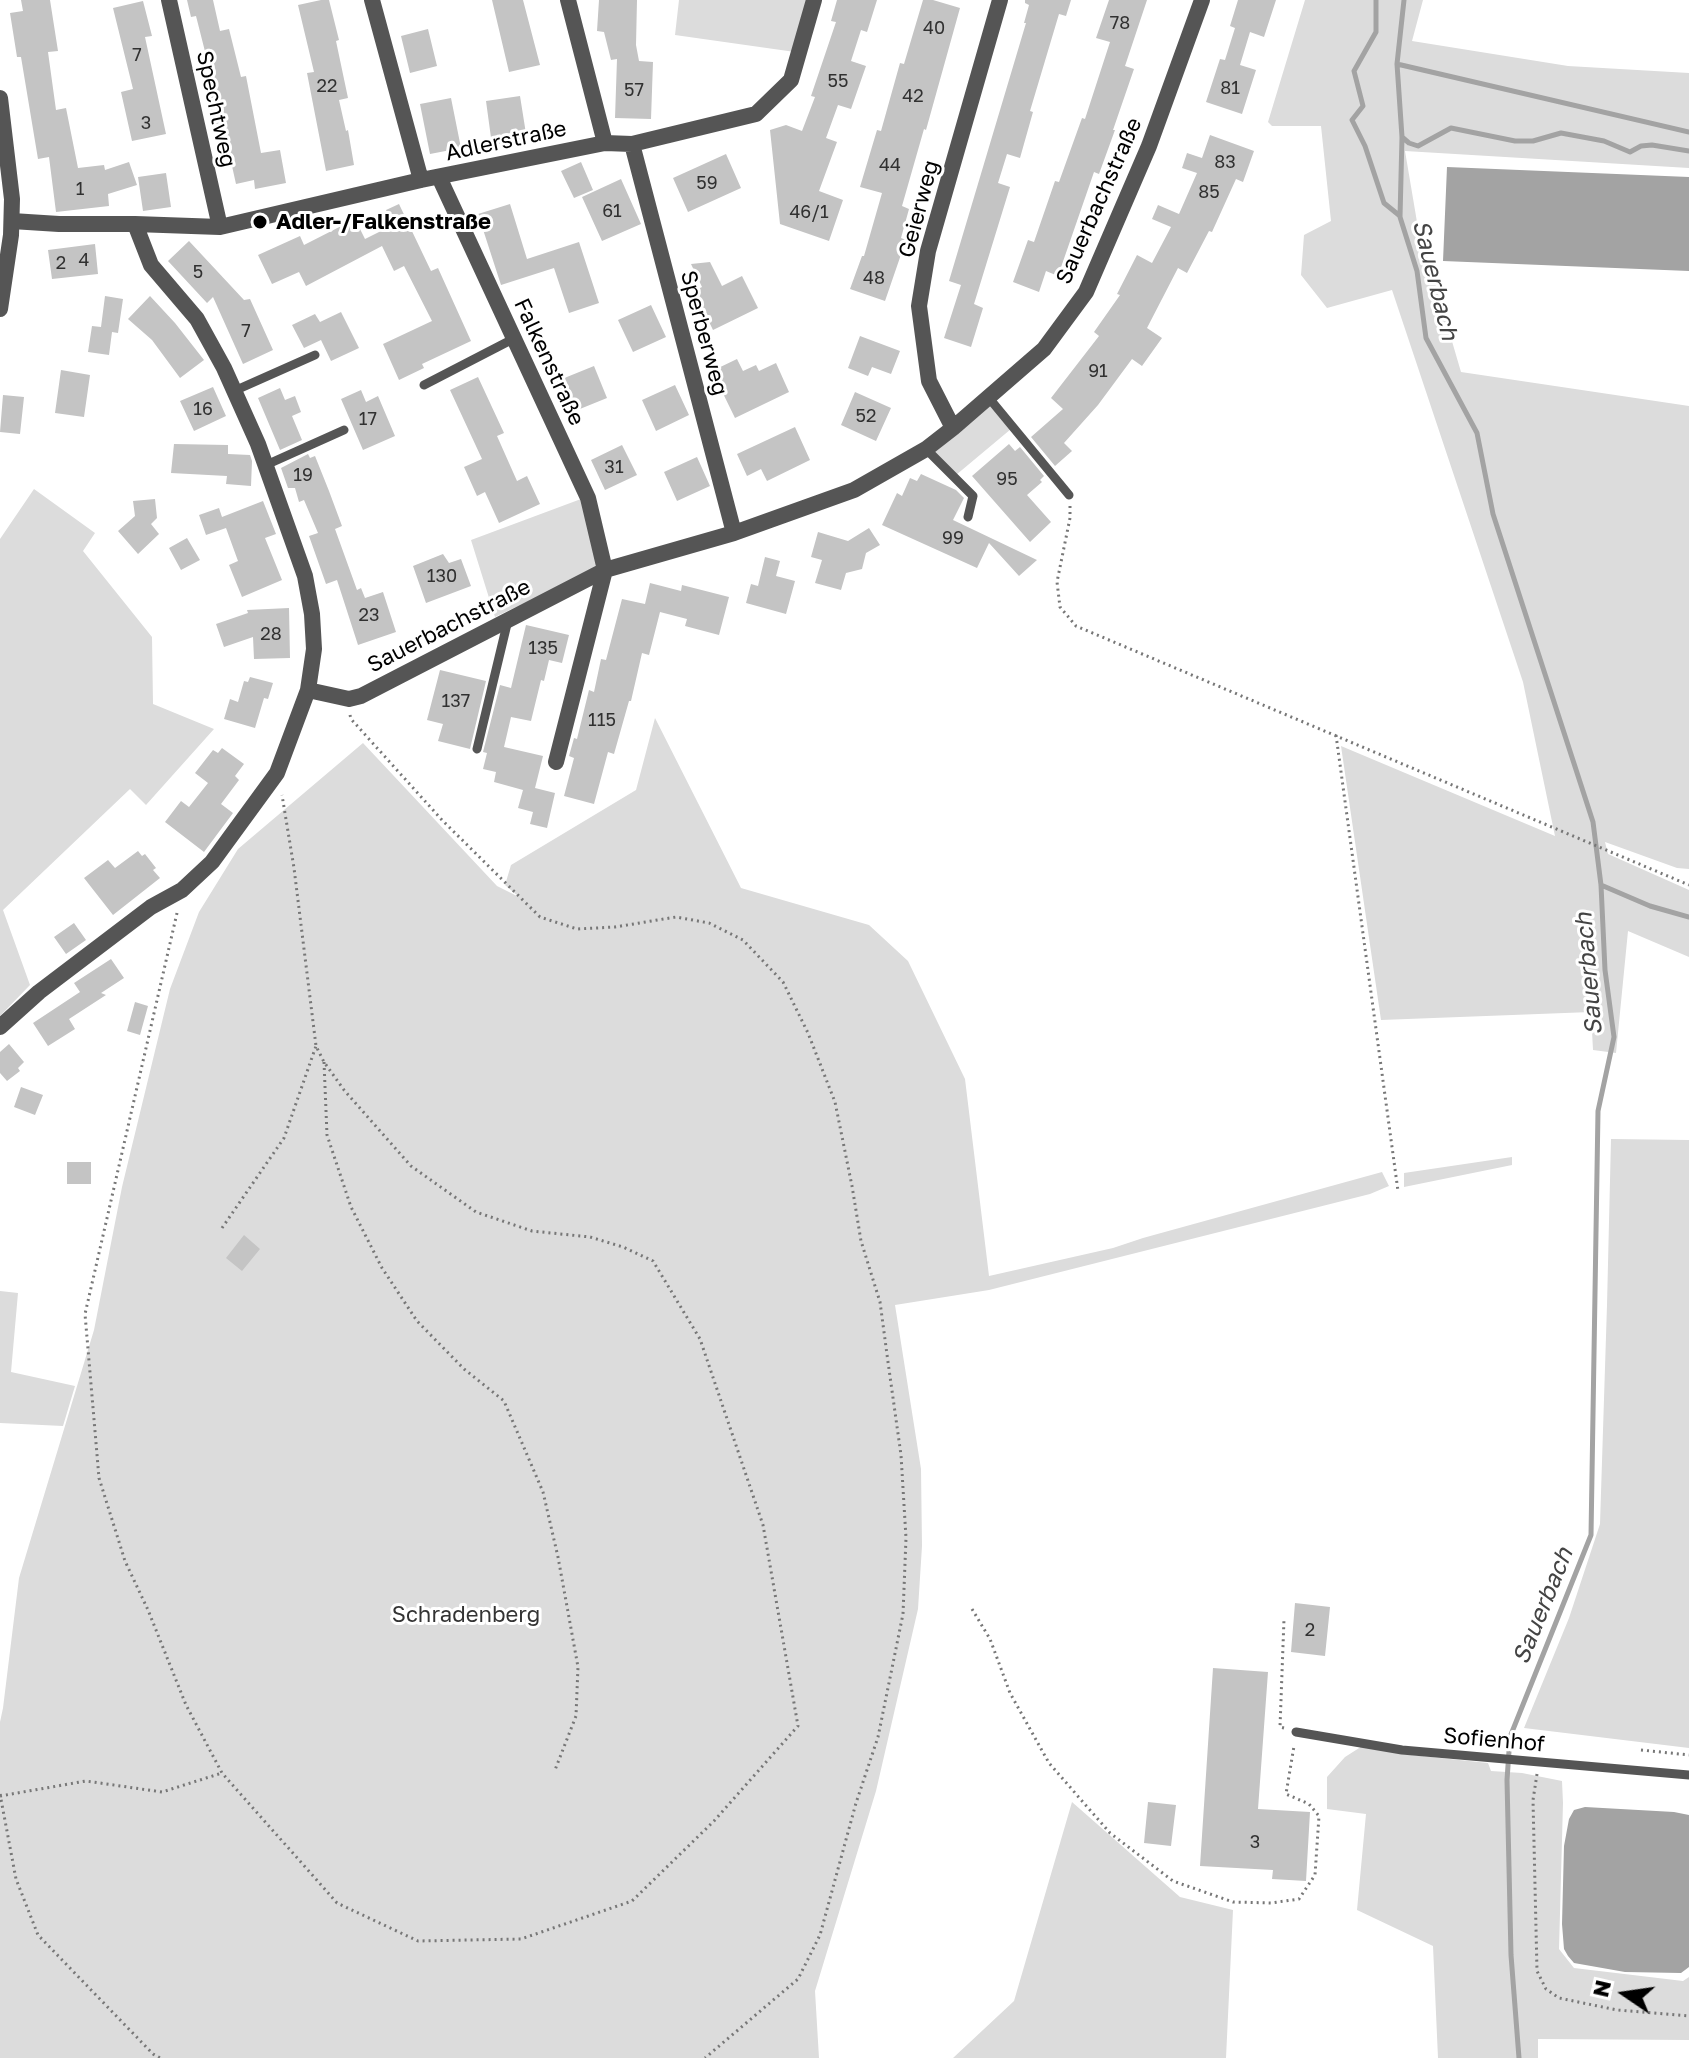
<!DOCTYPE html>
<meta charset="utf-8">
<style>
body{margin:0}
#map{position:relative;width:1689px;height:2058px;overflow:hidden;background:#fff;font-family:"Golos Text",sans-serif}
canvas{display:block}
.north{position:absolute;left:1585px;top:1954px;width:80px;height:80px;-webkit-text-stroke:6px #fff;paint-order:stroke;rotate:283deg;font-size:22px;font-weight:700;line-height:32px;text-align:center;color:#000}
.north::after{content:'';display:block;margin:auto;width:28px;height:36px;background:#000;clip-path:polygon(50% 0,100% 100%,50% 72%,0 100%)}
</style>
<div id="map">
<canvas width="1689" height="2058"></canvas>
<div class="north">N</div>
</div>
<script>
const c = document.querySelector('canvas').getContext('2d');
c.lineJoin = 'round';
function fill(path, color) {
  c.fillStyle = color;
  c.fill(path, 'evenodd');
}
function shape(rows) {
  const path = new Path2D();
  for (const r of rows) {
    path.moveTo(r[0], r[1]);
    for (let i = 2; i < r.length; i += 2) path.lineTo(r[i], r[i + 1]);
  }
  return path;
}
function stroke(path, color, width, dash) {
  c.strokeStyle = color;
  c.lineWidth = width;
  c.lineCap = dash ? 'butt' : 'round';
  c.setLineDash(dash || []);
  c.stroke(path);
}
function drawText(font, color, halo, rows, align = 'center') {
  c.font = font + ' "Golos Text",sans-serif';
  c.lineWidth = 6;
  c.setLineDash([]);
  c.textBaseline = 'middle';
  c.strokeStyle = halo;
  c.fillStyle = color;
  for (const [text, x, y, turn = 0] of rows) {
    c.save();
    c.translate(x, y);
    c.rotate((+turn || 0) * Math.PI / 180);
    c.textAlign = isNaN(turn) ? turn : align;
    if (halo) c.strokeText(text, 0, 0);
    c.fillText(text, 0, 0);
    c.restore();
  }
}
fill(shape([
 [679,0,809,0,795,52,675,35],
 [1305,0,1423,0,1412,41,1568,66,1689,73,1689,168,1405,151,1417,222,1461,372,1689,406,1689,869,1677,868,1605,842,1608,854,1689,890,1689,957,1628,931,1616,1053,1593,1050,1591,1012,1381,1020,1341,746,1555,836,1523,682,1392,290,1327,308,1301,275,1304,235,1331,221,1321,126,1272,126,1268,122],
 [989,402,1011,429,956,475,930,449],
 [34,489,95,533,83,551,152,637,153,704,214,729,146,805,130,789,3,910,30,985,0,1016,0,539],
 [581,499,597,568,495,617,471,540],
 [655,718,741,888,869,925,908,961,965,1079,989,1276,1113,1248,1143,1238,1382,1172,1389,1186,1370,1194,989,1290,895,1305,921,1469,922,1546,918,1609,876,1791,815,1991,819,2058,0,2058,0,1722,3,1708,19,1578,94,1330,122,1187,170,989,199,912,238,849,363,743,497,886,519,897,505,885,511,865,636,790],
 [1611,1139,1689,1140,1689,1748,1524,1728,1569,1618,1600,1524,1607,1305],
 [1512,1157,1512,1165,1404,1187,1404,1173],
 [0,1291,18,1293,11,1372,75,1386,63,1426,0,1423],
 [1367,1743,1402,1754,1488,1763,1491,1771,1522,1773,1562,1781,1563,1803,1559,1949,1574,1968,1683,1981,1689,1977,1689,2040,1538,2039,1538,2058,1438,2058,1433,1946,1357,1910,1366,1814,1327,1809,1327,1777,1345,1757],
 [1072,1802,1180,1897,1233,1910,1226,2058,953,2058,1014,2001]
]), '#dcdcdc');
fill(shape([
 [1447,167,1689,177,1689,271,1443,261],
 [1585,1807,1674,1812,1689,1815,1689,1967,1681,1973,1625,1972,1574,1963,1568,1956,1564,1949,1562,1924,1564,1846,1569,1819,1574,1810]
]), '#a3a3a3');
stroke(shape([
 [1376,0,1376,32,1354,71,1363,106,1352,120,1365,146,1384,203,1400,216],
 [1404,0,1397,64,1402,137,1400,217,1417,271,1426,338,1477,433,1493,514,1593,822,1601,885,1605,970,1614,1037,1598,1111,1591,1535,1510,1737,1507,1780,1511,1955,1519,2058],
 [1397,64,1689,132],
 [1402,137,1409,143,1418,146,1451,128,1515,141,1533,141,1561,133,1604,141,1630,152,1641,146,1652,145,1689,151],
 [1601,885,1650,906,1689,917]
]), '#a3a3a3', 5);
fill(shape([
 [21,0,50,0,58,51,48,52,56,110,66,108,78,168,104,165,105,170,129,162,137,185,108,194,109,206,56,212,49,157,38,159,21,57,17,57,10,13,23,11],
 [187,0,213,0,220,31,229,29,241,77,246,76,261,153,280,150,286,183,255,189,254,180,236,184,226,139,217,140,206,85,213,83,196,16,191,17],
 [321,0,329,0,339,40,336,41,348,98,339,100,346,131,348,130,354,165,326,171,307,73,314,72,298,5],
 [492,0,523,0,540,65,509,72],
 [599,0,637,0,636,45,639,61,653,62,651,119,615,118,617,59,611,60,604,32,597,31],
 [837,0,877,0,867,32,861,30,851,61,866,66,851,109,838,105,826,138,837,142,819,191,843,200,829,241,780,224,770,130,786,125,802,131,815,97,811,96,836,22,831,21],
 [923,0,933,0,960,8,926,130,924,129,902,206,909,209,901,238,906,240,885,301,850,289,862,256,864,256,882,193,860,187,877,130,881,131,900,63,904,64],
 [1025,0,1071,0,1066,16,1059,14,1030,111,1033,112,1020,158,1007,154,998,183,1010,187,974,304,983,308,971,347,944,338,961,285,949,281,1026,23,1024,23,1029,5,1025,3],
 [1109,0,1147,0,1125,66,1134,69,1113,130,1115,130,1099,174,1094,172,1058,276,1046,271,1039,292,1013,282,1028,240,1034,242,1055,181,1059,182,1082,118,1085,119,1110,42,1096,38],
 [1238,0,1276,0,1264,37,1250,32,1240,65,1256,70,1242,114,1206,102,1220,59,1225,60,1235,28,1230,26],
 [143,1,152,36,145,37,166,134,132,141,121,92,133,89,113,8],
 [428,29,437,66,410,73,401,36],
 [520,96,527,140,492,145,486,101],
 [451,98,461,148,430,154,420,104],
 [1210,135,1254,151,1243,182,1236,179,1212,232,1209,231,1187,273,1178,268,1147,328,1162,338,1142,366,1132,359,1098,405,1064,443,1072,451,1055,466,1031,437,1063,409,1051,398,1099,336,1094,332,1120,295,1117,294,1137,255,1152,263,1171,227,1152,219,1158,205,1179,214,1197,173,1182,168,1187,153,1202,158],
 [726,154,741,188,688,212,673,178],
 [581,162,593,190,574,198,561,171],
 [166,173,171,207,143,211,138,177],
 [621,179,641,224,602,241,582,197],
 [399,204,431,271,438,268,471,341,422,364,424,368,399,380,383,344,432,321,404,266,394,271,382,246,306,286,299,272,272,284,258,255,300,236,304,245,355,219,365,239,393,225,386,210],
 [510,204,527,259,579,242,599,303,569,313,554,268,501,285,478,214],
 [189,241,244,300,250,299,273,350,243,364,213,297,207,303,168,261],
 [95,244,98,274,52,279,48,250],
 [710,262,722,286,742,276,758,308,713,330,694,291,702,287,691,264],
 [105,296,123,299,118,333,112,332,109,355,88,352,92,326,101,327],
 [150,296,175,323,204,360,180,378,152,340,128,319],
 [651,305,666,337,633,352,618,320],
 [341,312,359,348,331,361,321,340,304,348,292,325,315,314,320,322],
 [860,336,900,351,891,374,872,367,868,376,848,368],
 [737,359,743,371,756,365,759,371,776,363,789,392,735,418,712,371],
 [594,366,607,398,570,413,557,381],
 [61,370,90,375,84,417,55,413],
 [478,377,504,433,497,436,517,481,527,476,540,504,499,523,485,492,477,496,464,467,482,459,450,390],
 [675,385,689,415,656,431,642,400],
 [213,387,226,416,194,431,180,401],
 [280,388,285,400,295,396,301,412,292,416,302,440,280,450,258,398],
 [361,390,366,402,378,396,395,436,363,450,341,399],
 [855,392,891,408,876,441,841,425],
 [3,395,24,397,20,434,0,432],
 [795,427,810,460,767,481,761,469,747,476,737,454],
 [174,444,228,445,228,454,250,455,252,461,251,486,226,484,227,476,171,473],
 [1009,444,1015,451,1020,447,1044,476,1040,480,1042,482,1027,495,1051,522,1030,542,972,476],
 [622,445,637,475,605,490,591,460],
 [308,454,310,458,315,456,329,491,342,526,335,529,357,590,361,588,365,598,383,592,396,632,358,645,337,580,326,584,309,536,318,533,304,500,299,502,295,488,288,488,281,468],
 [697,457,710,486,677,501,664,472],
 [921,474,956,490,964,498,953,520,1037,560,1019,576,989,543,977,568,882,525,897,493,902,496,910,478,917,481],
 [155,499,157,518,151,524,159,534,138,554,118,531,135,516,133,501],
 [263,501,276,534,265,538,282,580,242,597,229,565,238,561,226,528,206,535,199,515,219,508,222,517],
 [869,528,880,545,866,553,862,569,846,573,841,590,815,583,822,560,811,557,818,532,848,541],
 [187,538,200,560,181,570,169,548],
 [443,554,449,563,461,559,471,586,426,603,413,566],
 [765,557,780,561,776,576,795,581,786,614,746,603,751,584,758,586],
 [650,583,681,591,682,585,729,597,719,635,685,626,687,619,660,612,649,655,642,653,631,701,629,701,614,754,608,752,594,804,564,796,574,758,569,756,574,738,577,739,589,690,594,692,601,659,606,660,622,599,645,604],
 [289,608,290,658,254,659,253,637,224,647,216,624,248,613,247,610],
 [526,625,569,635,562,663,549,660,544,681,541,680,531,721,511,717,504,747,543,756,535,788,555,793,547,828,530,824,533,812,518,808,523,790,494,782,496,772,483,769,487,753,483,752,500,685,511,688],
 [440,670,486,681,470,749,438,741,443,724,427,720],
 [250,677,273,683,268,699,264,698,255,728,224,719,230,699,238,702,244,681,248,682],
 [222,748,244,764,235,776,239,780,221,804,233,813,204,852,165,822,181,801,189,807,208,783,195,773,213,750,218,753],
 [138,851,142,856,145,854,156,868,153,870,160,878,113,915,84,878,108,860,115,868],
 [74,923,86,940,66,954,54,937],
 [111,959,124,978,101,993,106,995,69,1019,75,1029,48,1046,33,1023,80,992,74,983],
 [135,1002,148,1006,140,1035,127,1031],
 [9,1044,24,1062,18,1068,20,1071,7,1081,0,1073,0,1052],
 [21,1087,43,1095,35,1115,14,1107],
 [67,1162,91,1162,91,1184,67,1184],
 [244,1235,260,1249,242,1271,226,1258],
 [1295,1603,1330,1607,1325,1656,1291,1652],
 [1213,1668,1268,1672,1258,1809,1310,1812,1306,1881,1272,1879,1273,1870,1200,1866],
 [1148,1802,1176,1805,1171,1846,1144,1843]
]), '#c4c4c4');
stroke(shape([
 [1070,506,1070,518,1057,582,1060,607,1076,626,1689,885],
 [350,715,351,719,442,820,540,917,577,929,615,927,676,917,709,923,743,940,783,982,808,1033,835,1102,852,1186,861,1241,880,1302,888,1362,901,1455,906,1538,903,1614,878,1737,856,1803,820,1935,798,1979,705,2058],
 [1336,735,1398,1191],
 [177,913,85,1314,99,1478,125,1561,148,1610,186,1705,222,1773,337,1903,418,1941,521,1939,632,1901,714,1821,798,1726,763,1525,700,1339,653,1261,623,1247,590,1237,532,1231,476,1212,411,1166,344,1090,324,1062,316,1046,294,868,282,795],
 [324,1062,327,1135,351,1207,382,1268,417,1321,464,1369,504,1401,543,1492,558,1557,578,1667,576,1716,555,1770],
 [222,1228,284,1138,316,1046],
 [972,1609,990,1639,1010,1693,1049,1763,1110,1833,1173,1881,1233,1902,1271,1903,1299,1899,1315,1875,1319,1816,1309,1804,1286,1794,1294,1746],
 [1284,1728,1280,1727,1284,1619],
 [1641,1750,1689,1755],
 [1537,1774,1533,1800,1537,1971,1546,1989,1559,1998,1617,2010,1689,2016],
 [0,1794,16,1879,38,1935,153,2054,160,2058],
 [0,1796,86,1781,162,1792,222,1773]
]), '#777', 3, [2, 4]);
stroke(shape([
 [424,385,513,339],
 [234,391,315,355],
 [989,398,1069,495],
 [926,449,973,496,968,517],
 [266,465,344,430],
 [477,749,508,620],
 [1296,1732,1402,1750,1689,1775]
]), '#555', 9);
stroke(shape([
 [169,0,220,227],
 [372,0,421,180],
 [568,0,605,143],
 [0,98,12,199,11,235,0,309],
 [632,144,734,533],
 [439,177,588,498,605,570,556,762],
 [12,221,59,224,135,224,220,227,421,180,605,143,632,144,756,114,791,80,814,0],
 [953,428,929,381,919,306,928,251,1000,0],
 [308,690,349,699,361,696,605,570,734,533,854,490,926,449,953,428,1044,349,1086,292,1149,146,1202,0],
 [0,1027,39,992,151,907,182,890,212,862,277,773,308,690,314,649,312,614,305,576,258,444,224,368,197,319,151,265,135,224]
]), '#555', 16);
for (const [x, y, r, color] of [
 [260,222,8,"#000"]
]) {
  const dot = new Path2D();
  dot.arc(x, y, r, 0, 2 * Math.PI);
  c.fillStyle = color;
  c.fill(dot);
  stroke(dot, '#fff', 3);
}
drawText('18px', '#313131', null, [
 ["78",1120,23],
 ["40",934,28],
 ["7",137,55],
 ["55",838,81],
 ["22",327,86],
 ["81",1230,88],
 ["57",634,90],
 ["42",913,96],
 ["3",146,123],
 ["83",1225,162],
 ["44",890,165],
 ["59",707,183],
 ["1",80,189],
 ["85",1209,192],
 ["61",612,211],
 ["46/1",809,212],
 ["4",84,260],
 ["2",61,263],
 ["5",198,272],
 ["48",874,278],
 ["7",246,331],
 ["91",1098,371],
 ["16",203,409],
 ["52",866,416],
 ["17",368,419],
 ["31",614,467],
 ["19",303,475],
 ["95",1007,479],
 ["99",953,538],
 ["130",442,576],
 ["23",369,615],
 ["28",271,634],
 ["135",543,648],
 ["137",456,701],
 ["115",602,720],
 ["2",1310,1630],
 ["3",1255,1842]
]);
drawText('22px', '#000', '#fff', [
 ["Spechtweg",216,109,78],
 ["Adlerstraße",506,141,-12],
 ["Sauerbachstraße",1099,201,-66],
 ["Geierweg",919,209,-75],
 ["Sperberweg",704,333,75],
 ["Falkenstraße",549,362,65],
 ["Sauerbachstraße",449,626,-27],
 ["Sofienhof",1494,1740,5]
]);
drawText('bold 22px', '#000', '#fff', [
 ["Adler-/Falkenstraße",276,222]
], 'left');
drawText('22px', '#333', '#fff', [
 ["Schradenberg",466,1615]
]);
drawText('italic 24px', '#444', '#fff', [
 ["Sauerbach",1435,280,76],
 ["Sauerbach",1589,974,-95],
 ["Sauerbach",1543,1606,-68]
]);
</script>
